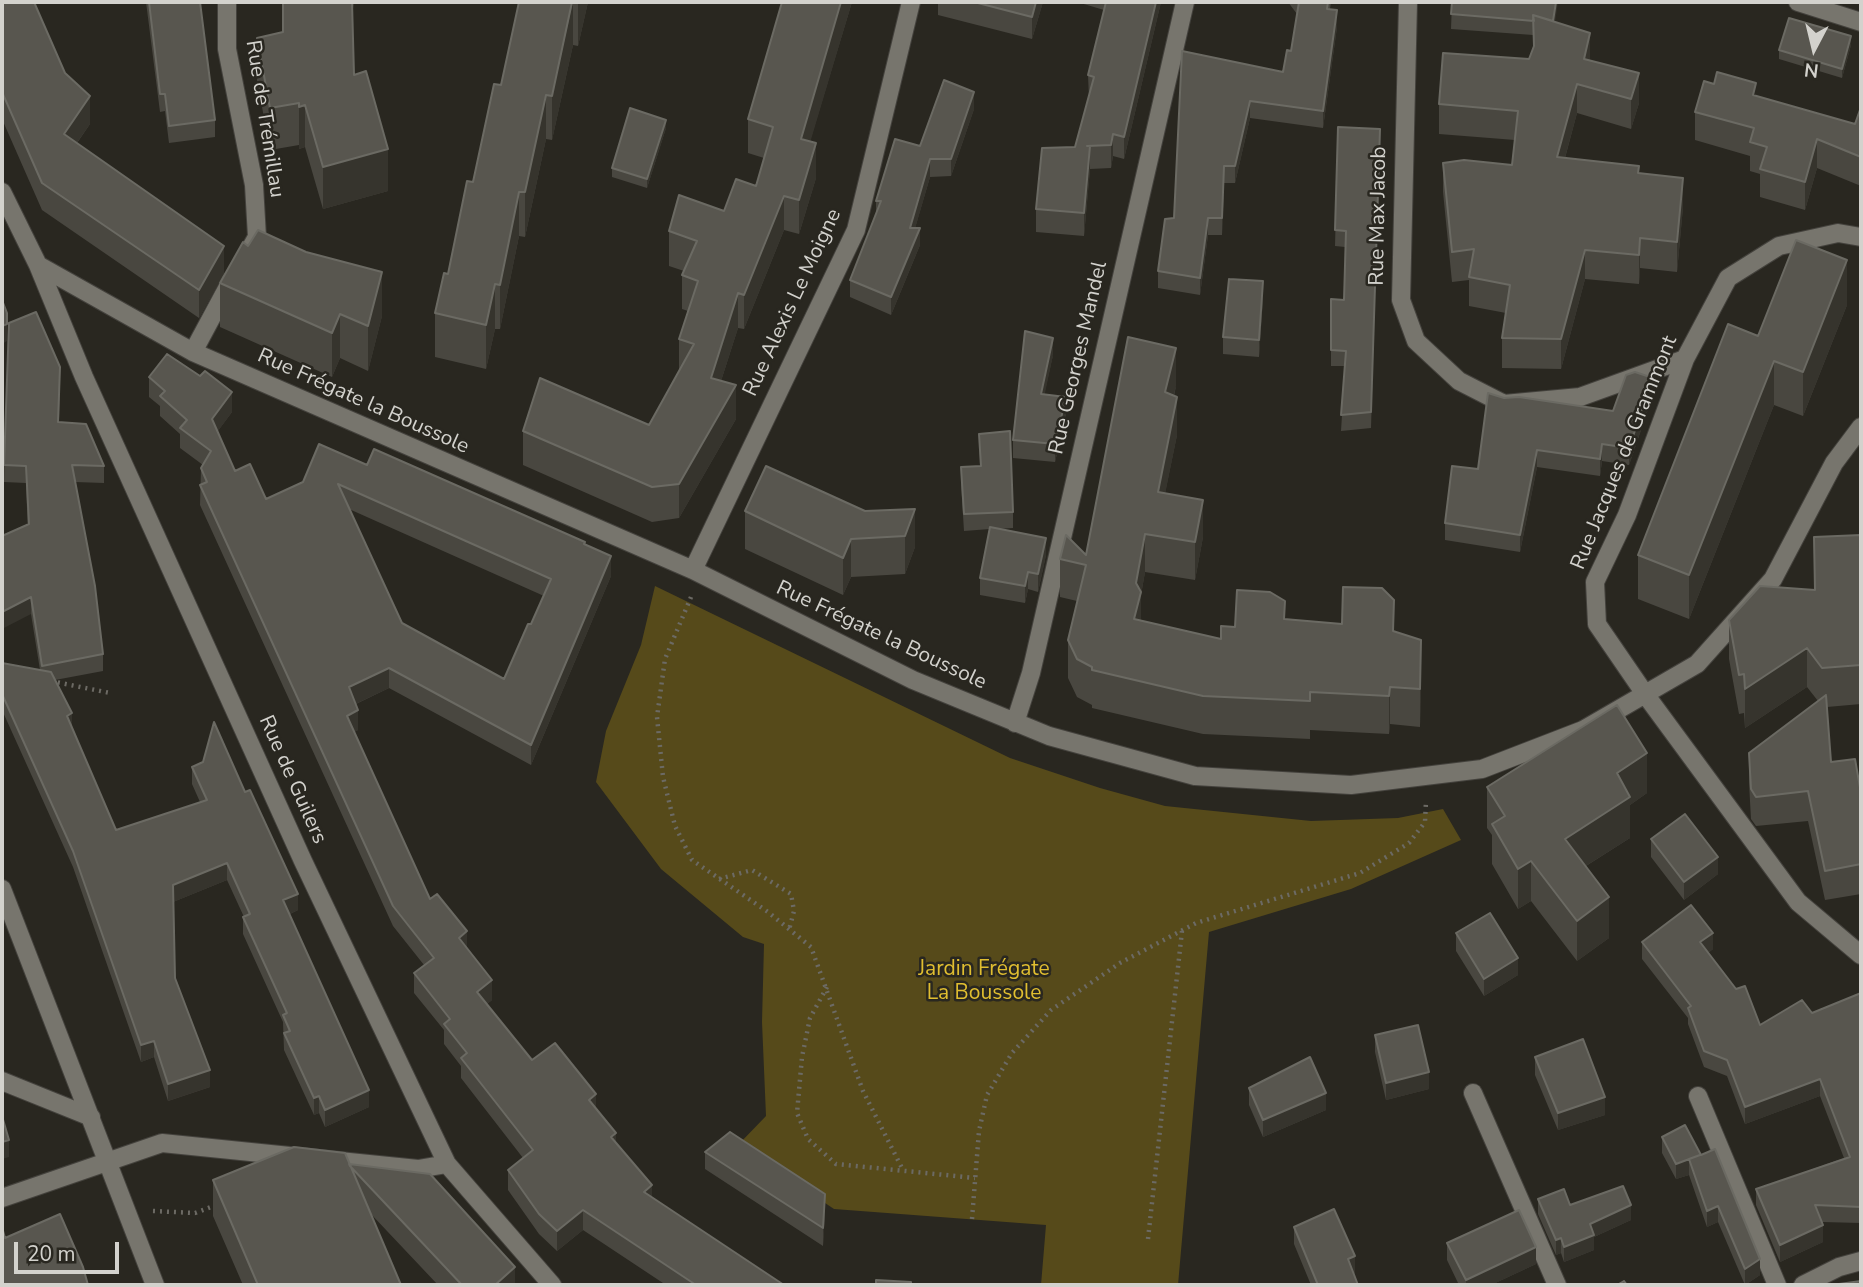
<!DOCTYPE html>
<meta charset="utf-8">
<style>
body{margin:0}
#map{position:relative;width:1863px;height:1287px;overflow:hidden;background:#292720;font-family:"Nunito Sans",sans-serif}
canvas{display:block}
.frame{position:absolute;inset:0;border:4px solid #d3d2cd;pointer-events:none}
.north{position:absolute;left:1779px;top:14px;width:70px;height:70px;-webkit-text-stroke:5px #292720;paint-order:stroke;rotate:187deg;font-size:19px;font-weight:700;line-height:28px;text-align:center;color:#d3d2cd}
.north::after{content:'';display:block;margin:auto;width:24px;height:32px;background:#d3d2cd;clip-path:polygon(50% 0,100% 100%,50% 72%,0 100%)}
.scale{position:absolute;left:14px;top:1242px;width:105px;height:32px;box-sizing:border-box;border:4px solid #d3d2cd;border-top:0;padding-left:9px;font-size:21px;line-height:24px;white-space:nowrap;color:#d3d2cd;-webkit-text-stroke:5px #292720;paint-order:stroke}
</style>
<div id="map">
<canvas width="1863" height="1287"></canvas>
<div class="frame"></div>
<div class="north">N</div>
<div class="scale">20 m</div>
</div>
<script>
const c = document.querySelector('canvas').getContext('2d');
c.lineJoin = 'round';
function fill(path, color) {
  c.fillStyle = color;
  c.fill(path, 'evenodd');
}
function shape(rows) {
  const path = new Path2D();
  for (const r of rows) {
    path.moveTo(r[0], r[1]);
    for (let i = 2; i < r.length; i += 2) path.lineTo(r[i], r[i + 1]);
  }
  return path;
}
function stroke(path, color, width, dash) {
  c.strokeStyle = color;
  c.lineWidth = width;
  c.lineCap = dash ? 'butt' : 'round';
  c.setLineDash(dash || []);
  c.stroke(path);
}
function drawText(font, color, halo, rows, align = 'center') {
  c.font = font + ' "Nunito Sans",sans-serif';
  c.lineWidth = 5;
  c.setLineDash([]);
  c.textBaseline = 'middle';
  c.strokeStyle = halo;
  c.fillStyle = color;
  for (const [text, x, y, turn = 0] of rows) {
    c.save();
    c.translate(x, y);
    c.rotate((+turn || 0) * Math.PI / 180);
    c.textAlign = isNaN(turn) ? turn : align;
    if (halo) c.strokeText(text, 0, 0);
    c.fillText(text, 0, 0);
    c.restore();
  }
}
fill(shape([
 [655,586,1010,758,1100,788,1165,806,1311,821,1398,818,1443,809,1461,840,1351,889,1209,932,1178,1285,1041,1285,1046,1225,834,1209,738,1145,766,1116,762,1022,764,944,743,937,661,869,596,782,606,731,641,645]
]), '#564a1a');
const minor = shape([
 [227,2,227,49,254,185,257,237,249,251],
 [1408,2,1401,300,1416,341,1459,381,1504,404,1580,397,1685,359],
 [1798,2,1861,22],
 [2,192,38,265,84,377,303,861,447,1164,552,1285],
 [1861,237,1838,233,1779,246,1728,278,1685,359,1627,515,1595,582,1597,624,1645,694,1798,902,1861,955],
 [38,265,193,352,693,570,913,680,1049,736,1195,776,1351,785,1482,769,1583,730,1697,664,1773,579,1834,463,1861,427],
 [193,352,231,281],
 [693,570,856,230,911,2],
 [1015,723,1031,673,1185,2],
 [2,889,155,1285],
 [2,1081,91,1117],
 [1473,1093,1557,1285],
 [1698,1096,1777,1285],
 [2,1198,162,1143,418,1169,447,1164],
 [1803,1285,1839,1267,1861,1261]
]);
stroke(minor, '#44423d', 20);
stroke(shape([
 [691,597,665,659,657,717,663,777,675,826,692,860,768,912,811,947,863,1091,903,1170],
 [51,681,110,693],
 [719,879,752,870,791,894,794,911,789,930],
 [827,987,810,1018,802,1057,797,1113,808,1139,836,1164,975,1178],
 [153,1211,195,1213,216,1205],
 [972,1219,979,1131,987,1095,1012,1053,1051,1010,1120,963,1196,923,1360,873,1409,843,1425,822,1426,801],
 [1148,1239,1182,931]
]), '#6c6a64', 4.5, [2, 5]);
stroke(minor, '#77756d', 18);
fill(shape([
 [2,2,65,73,90,124,77,143,224,273,199,318,42,210,2,119],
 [146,2,200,2,215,120,215,137,169,143,165,111,160,112],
 [283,2,354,2,352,15,354,75,388,191,323,209,305,147,299,149,299,145,270,150,257,80,257,38,283,32],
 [519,2,588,2,578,46,573,45,552,140,546,139,525,237,519,236,500,329,495,329,486,369,435,357,435,313,448,274,501,85],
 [782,2,852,2,810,141,816,178,799,234,784,230,744,329,738,328,721,381,736,419,679,518,652,522,523,465,523,431,649,425,679,370,679,339,688,311,682,309,682,275,684,271,669,266,669,231,724,211,756,186,764,158,748,153,748,119],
 [938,2,1043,2,1032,39,938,15],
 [1077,2,1161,2,1124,159,1113,156,1111,168,1090,169,1084,236,1036,232,1036,209,1075,147,1089,98,1088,75,1104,10],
 [1288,2,1331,2,1330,9,1337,27,1323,128,1250,118,1235,183,1224,183,1222,235,1208,235,1200,295,1158,288,1158,271,1174,218,1182,51,1283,72,1291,51,1297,14],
 [1452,2,1555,22,1590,60,1639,103,1631,129,1577,113,1565,158,1639,173,1683,207,1677,272,1640,268,1639,284,1585,279,1561,369,1502,368,1502,338,1506,313,1469,306,1469,280,1452,282,1443,192,1443,163,1512,165,1515,140,1439,134,1439,104,1529,59,1533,48,1533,35,1451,29],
 [1851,45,1842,78,1779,59,1779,50],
 [1756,96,1855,124,1861,107,1861,186,1817,168,1805,210,1760,197,1760,174,1750,171,1750,156,1695,140,1695,112],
 [974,109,951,176,930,177,915,228,920,245,891,315,850,297,850,280,876,214,876,201,920,146],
 [1338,127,1380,129,1371,428,1341,431,1345,366,1331,366,1331,299,1344,300,1345,247,1335,246],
 [666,128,647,188,612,177,612,168],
 [248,246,382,316,368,371,340,358,332,377,220,327,220,283],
 [1263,298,1259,357,1223,354,1223,337],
 [1847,305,1803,416,1774,405,1689,619,1638,599,1638,555,1758,336],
 [1053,355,1044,395,1066,414,1055,462,1013,458,1013,440],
 [149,377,232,412,217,432,235,471,266,499,367,465,585,545,611,576,531,765,389,688,356,704,358,730,354,732,430,899,467,948,492,1000,487,1004,532,1060,596,1109,616,1142,652,1198,784,1285,666,1285,583,1230,557,1251,539,1234,508,1190,508,1170,523,1158,461,1078,461,1066,444,1044,444,1030,414,993,414,973,424,965,393,926,200,505,201,468,203,465,180,448,180,434,160,416,160,406,149,397],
 [349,509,544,596,531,624,504,679,402,623],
 [60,384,59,422,104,466,104,483,75,482,103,654,103,671,55,680,72,728,116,830,200,802,192,784,192,767,298,910,290,914,369,1107,325,1127,319,1113,314,1115,284,1050,283,1022,243,934,243,917,244,917,227,880,173,902,175,978,210,1087,168,1101,154,1057,141,1062,73,867,2,710,2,663,40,670,31,614,26,483,4,482,5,412],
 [1176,386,1174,396,1177,435,1165,493,1203,537,1195,580,1145,572,1141,595,1141,621,1221,639,1235,627,1285,619,1394,632,1421,678,1420,727,1390,724,1389,734,1310,730,1310,739,1203,734,1092,708,1092,705,1077,697,1068,678,1068,640,1077,601,1060,597,1060,559,1086,555],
 [1653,395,1629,465,1602,461,1600,476,1537,467,1520,552,1445,540,1445,523,1478,469,1504,398,1613,411],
 [979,434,1013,512,1013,528,998,529,1046,555,1038,592,1028,589,1025,603,980,595,980,578,990,529,964,531,961,483,961,467,980,466],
 [915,509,915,547,905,574,851,577,843,595,745,549,745,511,865,511],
 [1861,535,1861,704,1827,707,1831,762,1861,793,1861,894,1825,900,1808,821,1756,826,1751,819,1749,783,1749,753,1818,701,1807,687,1745,728,1744,713,1739,714,1729,659,1729,620,1814,590,1814,537],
 [1487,787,1647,793,1630,805,1630,838,1586,866,1609,938,1577,961,1531,901,1518,909,1492,864,1492,835,1487,828],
 [1651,839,1718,874,1684,900,1651,857],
 [1456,933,1518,975,1484,996,1456,951],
 [1642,942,1713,949,1708,953,1760,1025,1812,1013,1861,993,1861,1223,1822,1222,1823,1242,1780,1262,1756,1205,1756,1189,1844,1158,1820,1096,1745,1124,1727,1076,1704,1067,1688,1024,1688,1018,1642,959],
 [1375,1035,1429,1089,1386,1100,1375,1052],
 [1535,1057,1605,1115,1558,1130,1535,1075],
 [1249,1088,1326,1110,1263,1137,1249,1105],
 [1685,1125,1760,1275,1745,1285,1718,1222,1707,1227,1689,1175,1676,1179,1662,1153,1662,1137],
 [705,1152,825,1212,823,1246,705,1169],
 [349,1164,515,1285,438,1285,370,1213,401,1285,243,1285,213,1216,213,1180],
 [1538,1199,1570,1205,1631,1220,1594,1237,1594,1250,1564,1262,1561,1253,1556,1255,1538,1214],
 [1294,1227,1355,1273,1353,1274,1358,1285,1311,1285,1294,1244],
 [1447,1243,1536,1264,1491,1285,1459,1285,1447,1260]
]), '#494740');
fill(shape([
 [573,2,573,45,552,140,552,96],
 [578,2,588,2,578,46],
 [841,2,852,2,801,173,801,139],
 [1036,2,1043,2,1032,39,1032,17],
 [1156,2,1161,2,1124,159,1124,137],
 [1556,2,1558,2,1553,36,1553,22],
 [1337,10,1337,27,1323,128,1323,111],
 [1590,33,1590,63,1584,88,1584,59],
 [1851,36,1851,45,1842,78,1842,69],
 [1639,73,1639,103,1631,129,1631,99],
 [1577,84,1577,113,1557,187,1557,157],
 [974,92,974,109,951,176,951,159],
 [546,95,546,139,525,237,525,192],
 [90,96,90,124,64,161,64,134],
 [1250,101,1250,118,1235,183,1235,166],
 [305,105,305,147,299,149,299,107],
 [666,120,666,128,647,188,647,179],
 [1113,134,1113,156,1111,168,1111,145],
 [1817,139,1817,168,1805,210,1805,182],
 [816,143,816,178,799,234,799,200],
 [1090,146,1090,169,1084,236,1084,213],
 [388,149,388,191,323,209,323,167],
 [930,159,930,177,910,246,910,228],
 [1224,166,1224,183,1222,235,1222,218],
 [1683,178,1683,207,1677,272,1677,242],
 [519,192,519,236,500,329,500,285],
 [784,196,784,230,744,329,744,295],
 [1208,218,1208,235,1200,295,1200,278],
 [920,228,920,245,891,315,891,297],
 [1640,238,1640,268,1639,284,1639,255],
 [224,246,224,273,199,318,199,290],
 [1585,250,1585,279,1561,369,1561,339],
 [1847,260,1847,305,1803,416,1803,372],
 [382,272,382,316,368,371,368,326],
 [1263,281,1263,298,1259,357,1259,340],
 [495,284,495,329,486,369,486,325],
 [738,293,738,328,711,412,711,378],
 [340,314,340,358,332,377,332,333],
 [7,324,7,341,2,344,2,326],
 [1053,338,1053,355,1041,412,1041,394],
 [1176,348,1176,386,1165,430,1165,392],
 [1774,361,1774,405,1689,619,1689,575],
 [1653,378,1653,395,1629,465,1629,448],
 [736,385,736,419,679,518,679,484],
 [232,392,232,412,212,439,212,419],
 [1066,397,1066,414,1055,462,1055,444],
 [1177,397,1177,435,1158,529,1158,492],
 [1602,444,1602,461,1600,476,1600,459],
 [1537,450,1537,467,1520,552,1520,535],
 [1203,500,1203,537,1195,580,1195,542],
 [915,509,915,547,905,574,905,536],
 [1145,534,1145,572,1141,595,1141,629,1134,619,1136,583],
 [1046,538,1046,555,1038,592,1038,574],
 [851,539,851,577,843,595,843,558],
 [611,556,611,576,531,765,531,745],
 [1028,572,1028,589,1025,603,1025,586],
 [31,597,31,614,2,629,2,612],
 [1421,640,1421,678,1420,727,1420,689],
 [1807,648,1807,687,1745,728,1745,689],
 [389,668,389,688,349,707,349,687],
 [1390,687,1390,724,1389,734,1389,696],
 [358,710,358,730,347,736,347,716],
 [72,713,72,730,67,716],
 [1647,753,1647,793,1630,805,1630,838,1565,879,1565,839,1617,773],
 [1718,857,1718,874,1684,900,1684,882],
 [1531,861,1531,901,1518,909,1518,869],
 [227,863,227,880,173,902,173,885],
 [298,894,298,910,283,917,283,900],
 [1609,897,1609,938,1577,961,1577,921],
 [467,931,467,951,459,938],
 [1713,933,1713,949,1700,959,1700,942],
 [1518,958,1518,975,1484,996,1484,979],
 [492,980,492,1000,477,1012,477,992],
 [154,1041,154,1057,141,1062,141,1045],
 [210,1070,210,1087,168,1101,168,1084],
 [1429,1072,1429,1089,1386,1100,1386,1083],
 [1820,1079,1820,1096,1745,1124,1745,1107],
 [369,1090,369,1107,325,1127,325,1110],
 [1326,1093,1326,1110,1263,1137,1263,1120],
 [596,1094,596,1114,589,1100],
 [319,1096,319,1113,314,1115,314,1098],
 [1605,1097,1605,1115,1558,1130,1558,1113],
 [616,1133,616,1153,611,1137],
 [9,1140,9,1157,2,1159,2,1142],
 [1700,1155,1689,1159,1689,1175,1676,1179,1676,1164],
 [652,1185,652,1205,644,1192],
 [825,1194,825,1212,823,1246,823,1228],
 [1631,1205,1631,1220,1594,1237,1594,1250,1564,1262,1564,1247,1590,1224],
 [1718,1206,1718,1222,1707,1227,1707,1211],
 [583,1210,583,1230,557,1251,557,1231],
 [1823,1225,1823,1242,1780,1262,1780,1245],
 [1561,1238,1561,1253,1556,1255,1556,1240],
 [1536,1247,1536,1264,1491,1285,1466,1285,1466,1280],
 [1355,1256,1355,1273,1348,1276,1348,1259],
 [1760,1259,1760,1275,1745,1285,1745,1269],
 [515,1267,515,1285,495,1285]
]), '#36342d');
const building = shape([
 [2,2,34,2,65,73,90,96,64,134,224,246,199,290,42,183,2,92,2,2],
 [149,2,200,2,215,120,169,126,165,94,160,94,149,2],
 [283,2,352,2,354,75,366,71,388,149,323,167,305,105,299,107,299,103,270,108,257,38,283,32,283,2],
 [519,2,572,2,552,96,546,95,525,192,519,192,500,285,495,284,486,325,435,313,444,273,448,274,467,181,473,182,494,84,501,85,519,2],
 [782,2,841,2,801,139,816,143,799,200,784,196,744,295,738,293,711,378,736,385,679,484,652,487,523,431,540,378,649,425,694,344,679,339,698,281,682,275,697,241,669,231,679,195,724,211,736,179,756,186,773,127,748,119,782,2],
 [974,2,1036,2,1032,17,974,2],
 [1106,2,1156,2,1124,137,1113,134,1111,145,1087,146,1090,146,1084,213,1036,209,1042,148,1075,147,1094,77,1088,75,1106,2],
 [1299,2,1328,2,1327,9,1337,10,1323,111,1250,101,1235,166,1224,166,1222,218,1208,218,1200,278,1158,271,1165,219,1174,218,1182,51,1283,72,1287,50,1291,51,1299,2],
 [1452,2,1556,2,1553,21,1533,15,1534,21,1451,14,1452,2],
 [1533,15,1590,33,1584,59,1639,73,1631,99,1577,84,1557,157,1639,166,1638,173,1683,178,1677,242,1640,238,1639,255,1585,250,1561,339,1502,338,1510,285,1469,277,1474,249,1452,252,1443,163,1464,160,1512,165,1518,111,1439,104,1443,53,1529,59,1534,46,1533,15],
 [1789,18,1851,36,1842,69,1779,50,1789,18],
 [1717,72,1756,83,1753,95,1855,124,1861,107,1861,157,1817,139,1805,182,1760,169,1767,147,1750,142,1754,128,1695,112,1704,81,1714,84,1717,72],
 [944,80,974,92,951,159,930,159,910,228,920,228,891,297,850,280,881,201,876,201,895,139,920,146,944,80],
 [630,108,666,120,647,179,612,168,630,108],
 [1338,127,1380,129,1371,412,1341,415,1346,351,1331,350,1331,299,1344,300,1346,231,1335,230,1338,127],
 [258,230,306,252,382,272,368,326,340,314,332,333,220,283,243,242,248,246,258,230],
 [1796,240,1847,260,1803,372,1774,361,1689,575,1638,555,1728,324,1758,336,1796,240],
 [1229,279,1263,281,1259,340,1223,337,1229,279],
 [2,300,7,313,7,324,2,326,2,300],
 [36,312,60,367,58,422,86,424,104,466,72,465,95,586,103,654,42,666,31,597,2,612,2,536,29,524,26,466,4,465,9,323,36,312],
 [1025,331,1053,338,1041,394,1066,397,1055,444,1013,440,1025,331],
 [1128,337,1176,348,1165,392,1177,397,1158,492,1203,500,1195,542,1145,534,1136,583,1141,592,1134,619,1221,639,1221,626,1235,627,1237,590,1270,592,1285,601,1284,619,1342,624,1343,587,1382,588,1394,600,1393,631,1421,640,1420,689,1390,687,1389,696,1310,692,1310,701,1203,696,1092,670,1092,667,1077,659,1068,640,1086,565,1060,559,1066,535,1086,555,1128,337],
 [167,354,200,376,205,371,232,392,212,419,235,471,250,464,266,499,303,482,319,444,367,465,374,449,585,542,584,544,611,556,531,745,389,668,349,687,358,710,347,716,430,899,437,894,467,931,459,938,492,980,477,992,532,1060,555,1043,596,1094,589,1100,616,1133,611,1137,652,1185,644,1192,784,1285,696,1285,583,1210,557,1231,539,1214,508,1170,533,1150,461,1058,467,1053,444,1024,450,1019,414,973,434,958,393,906,200,485,207,482,201,468,211,451,180,428,187,420,160,396,165,391,149,377,167,354],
 [338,484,551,579,531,624,528,624,504,679,402,623,338,484],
 [1635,372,1653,378,1629,448,1602,444,1600,459,1537,450,1520,535,1445,523,1452,466,1478,469,1488,393,1504,398,1519,397,1613,411,1626,375,1635,372],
 [1010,431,1013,512,964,514,961,467,981,466,979,434,1010,431],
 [766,466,865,511,915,509,905,536,851,539,843,558,745,511,766,466],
 [990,527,1046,538,1038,574,1028,572,1025,586,980,578,990,527],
 [1861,535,1861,665,1822,668,1807,648,1745,689,1744,674,1739,675,1729,620,1760,586,1815,590,1814,537,1861,535],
 [2,663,51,672,72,713,67,716,116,830,207,800,192,767,203,762,214,722,245,792,250,790,298,894,283,900,369,1090,325,1110,319,1096,314,1098,284,1033,290,1031,283,1015,287,1013,243,917,250,914,227,863,173,885,175,978,210,1070,168,1084,154,1041,141,1045,73,851,2,694,2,663],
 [1826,695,1831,762,1855,759,1861,793,1861,864,1825,871,1808,791,1756,797,1751,789,1749,753,1826,695],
 [1617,705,1647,753,1617,773,1630,797,1565,839,1609,897,1577,921,1531,861,1518,869,1492,824,1505,816,1487,787,1617,705],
 [1685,814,1718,857,1684,882,1651,839,1685,814],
 [1691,905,1713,933,1700,942,1736,989,1745,986,1760,1025,1802,1000,1812,1013,1861,993,1861,1207,1815,1205,1823,1225,1780,1245,1756,1189,1850,1157,1820,1079,1745,1107,1727,1060,1704,1051,1688,1008,1691,1006,1642,942,1691,905],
 [1490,913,1518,958,1484,979,1456,933,1490,913],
 [1418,1025,1429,1072,1386,1083,1375,1035,1418,1025],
 [1583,1039,1605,1097,1558,1113,1535,1057,1583,1039],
 [1310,1057,1326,1093,1263,1120,1249,1088,1310,1057],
 [2,1116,9,1140,2,1142,2,1116],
 [1685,1125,1701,1155,1715,1149,1760,1259,1745,1269,1718,1206,1707,1211,1689,1159,1700,1155,1676,1164,1662,1137,1685,1125],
 [730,1132,825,1194,823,1228,705,1152,730,1132],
 [294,1147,345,1153,401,1285,258,1285,213,1180,294,1147],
 [349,1164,430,1174,515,1267,495,1285,462,1285,350,1166,349,1164],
 [1623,1186,1631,1205,1590,1224,1594,1235,1564,1247,1561,1238,1556,1240,1538,1199,1564,1189,1570,1205,1623,1186],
 [1334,1209,1355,1256,1348,1259,1358,1285,1318,1285,1294,1227,1334,1209],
 [1519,1210,1536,1247,1466,1280,1447,1243,1519,1210],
 [60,1214,83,1267,88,1285,2,1285,2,1227,5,1238,60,1214],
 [876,1280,911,1282,911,1285,876,1285,876,1280],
 [1624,1281,1627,1285,1617,1285,1624,1281],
 [1861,1281,1861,1285,1839,1285,1839,1284,1861,1281]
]);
fill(building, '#58564f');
stroke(building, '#6b6a63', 2);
drawText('21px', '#d3d2cd', '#292720', [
 ["Rue de Trémillau",264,119,81],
 ["Rue Max Jacob",1379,216,-89],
 ["Rue Alexis Le Moigne",793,303,-65],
 ["Rue Georges Mandel",1079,358,-77],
 ["Rue Frégate la Boussole",363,402,24],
 ["Rue Jacques de Grammont",1625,453,-68],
 ["Rue Frégate la Boussole",881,636,25],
 ["Rue de Guilers",292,780,66]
]);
drawText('21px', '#e0be30', '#292720', [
 ["Jardin Frégate",984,970],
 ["La Boussole",984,994]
]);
</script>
